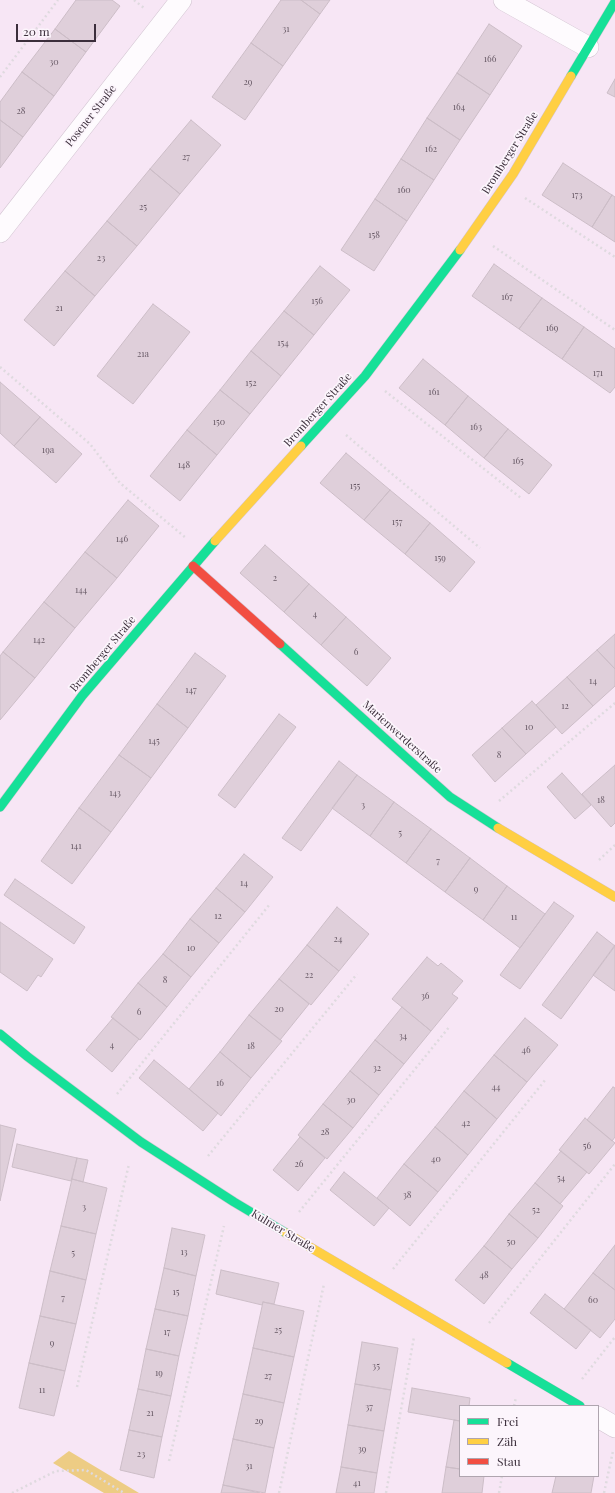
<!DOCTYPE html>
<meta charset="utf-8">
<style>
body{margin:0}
#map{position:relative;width:615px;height:1493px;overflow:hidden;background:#f7e6f5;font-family:"Playfair Display",serif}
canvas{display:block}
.legend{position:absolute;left:459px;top:1405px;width:140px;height:72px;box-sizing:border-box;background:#fcf5fc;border:1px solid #afa5af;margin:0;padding:5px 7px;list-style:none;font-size:12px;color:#3b2e3b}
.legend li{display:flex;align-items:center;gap:8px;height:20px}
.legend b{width:20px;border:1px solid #afa5af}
.scale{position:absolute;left:16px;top:24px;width:80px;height:18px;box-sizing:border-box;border:2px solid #3b2e3b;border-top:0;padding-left:5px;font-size:12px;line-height:14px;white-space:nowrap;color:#3b2e3b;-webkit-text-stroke:3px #fcf5fc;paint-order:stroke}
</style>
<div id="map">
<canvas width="615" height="1493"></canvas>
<ul class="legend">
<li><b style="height:5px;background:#16e098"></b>Frei</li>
<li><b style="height:5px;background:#ffcf43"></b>Zäh</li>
<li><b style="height:5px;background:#f24e42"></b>Stau</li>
</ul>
<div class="scale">20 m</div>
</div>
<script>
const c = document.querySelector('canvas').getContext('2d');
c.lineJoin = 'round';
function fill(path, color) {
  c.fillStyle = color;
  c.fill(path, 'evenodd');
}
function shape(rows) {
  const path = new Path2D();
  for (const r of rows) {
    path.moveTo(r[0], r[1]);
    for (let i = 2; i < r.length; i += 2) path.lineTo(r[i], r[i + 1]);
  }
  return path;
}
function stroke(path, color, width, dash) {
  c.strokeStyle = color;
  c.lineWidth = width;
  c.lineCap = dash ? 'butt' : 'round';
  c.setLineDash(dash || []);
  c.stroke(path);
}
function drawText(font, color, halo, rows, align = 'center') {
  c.font = font + ' "Playfair Display",serif';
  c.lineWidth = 3.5;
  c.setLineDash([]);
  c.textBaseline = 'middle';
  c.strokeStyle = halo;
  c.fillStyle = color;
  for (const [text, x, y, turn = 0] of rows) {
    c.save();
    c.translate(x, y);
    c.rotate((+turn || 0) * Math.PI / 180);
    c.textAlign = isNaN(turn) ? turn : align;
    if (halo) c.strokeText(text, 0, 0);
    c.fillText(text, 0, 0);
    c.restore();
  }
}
fill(shape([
 [69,1451,139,1493,104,1493,53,1463]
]), '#edcc84');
const building = shape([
 [76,0,112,0,120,6,86,52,55,29,76,0],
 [281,0,301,0,320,14,283,66,251,43,281,0],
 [301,0,330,0,320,14,301,0],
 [489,24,522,46,490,95,457,73,489,24],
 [55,29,86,52,54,96,22,72,55,29],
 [251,43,283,66,245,120,212,97,251,43],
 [22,72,54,96,23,137,0,120,0,102,22,72],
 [457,73,490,95,460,140,427,118,457,73],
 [615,79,615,97,607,93,615,79],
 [427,118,460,140,434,180,401,159,427,118],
 [0,120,23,137,0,168,0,120],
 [191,120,221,145,180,194,150,169,191,120],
 [401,159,434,180,407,221,375,199,401,159],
 [563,163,612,195,592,227,542,195,563,163],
 [150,169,180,194,137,246,107,221,150,169],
 [612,195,615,197,615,242,592,227,612,195],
 [375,199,407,221,374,271,341,250,375,199],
 [107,221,137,246,95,296,65,271,107,221],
 [494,264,542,298,519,329,472,296,494,264],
 [320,266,350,290,314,335,284,311,320,266],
 [65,271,95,296,54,346,24,320,65,271],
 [542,298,584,327,562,359,519,329,542,298],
 [153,304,190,332,133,404,97,376,153,304],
 [284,311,314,335,281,376,251,351,284,311],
 [584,327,615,349,615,387,610,393,562,359,584,327],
 [251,351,281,376,250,414,220,390,251,351],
 [423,359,468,396,445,425,399,388,423,359],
 [0,382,40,417,14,446,0,433,0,382],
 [220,390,250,414,217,455,187,430,220,390],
 [468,396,508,429,484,458,445,425,468,396],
 [40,417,82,454,56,483,14,446,40,417],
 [508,429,552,465,529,494,484,458,508,429],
 [187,430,217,455,180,501,150,476,187,430],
 [346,453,390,490,364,520,320,483,346,453],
 [390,490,430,523,405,554,364,520,390,490],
 [128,500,159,526,117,578,85,552,128,500],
 [430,523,475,562,450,592,405,554,430,523],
 [265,545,309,584,284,612,240,573,265,545],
 [85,552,117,578,75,628,44,602,85,552],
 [309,584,346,617,321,645,284,612,309,584],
 [44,602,75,628,35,678,3,652,44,602],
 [346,617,391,658,367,686,321,645,346,617],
 [615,634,615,669,597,650,615,634],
 [597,650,615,669,615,686,593,706,567,677,597,650],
 [3,652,35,678,0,720,0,656,3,652],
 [195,653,226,676,188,728,157,704,195,653],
 [567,677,593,706,562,734,536,705,567,677],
 [532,701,556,727,526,754,502,728,532,701],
 [157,704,188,728,151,778,119,755,157,704],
 [279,714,296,727,235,808,218,795,279,714],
 [502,728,526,754,495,782,472,755,502,728],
 [119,755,151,778,111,832,79,808,119,755],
 [339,761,357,775,301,851,282,838,339,761],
 [615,765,615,823,611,827,582,794,615,765],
 [562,773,591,805,575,819,547,787,562,773],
 [357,775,394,802,370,836,332,808,357,775],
 [394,802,431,829,406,863,370,836,394,802],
 [79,808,111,832,72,884,41,861,79,808],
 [431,829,470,858,445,892,406,863,431,829],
 [244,854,273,877,245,912,216,888,244,854],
 [470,858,507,886,483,920,445,892,470,858],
 [15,879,85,927,74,944,4,895,15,879],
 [507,886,545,914,520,948,483,920,507,886],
 [216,888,245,912,219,943,190,919,216,888],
 [554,902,574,916,520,989,500,975,554,902],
 [337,907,369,934,339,971,307,945,337,907],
 [190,919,219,943,191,977,163,954,190,919],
 [0,922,53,959,41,977,38,975,27,991,0,972,0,922],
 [597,932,615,946,561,1019,542,1005,597,932],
 [307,945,339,971,311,1005,279,979,307,945],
 [615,945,615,991,593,975,615,945],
 [163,954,191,977,167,1007,138,983,163,954],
 [427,957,438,966,441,963,463,981,452,994,458,998,431,1031,392,999,427,957],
 [279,979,309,1004,280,1040,249,1015,279,979],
 [138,983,167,1007,140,1040,111,1017,138,983],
 [402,1007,431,1031,404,1064,375,1040,402,1007],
 [249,1015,282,1041,251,1078,220,1052,249,1015],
 [113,1018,139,1039,112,1072,86,1050,113,1018],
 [525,1018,558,1045,527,1082,494,1055,525,1018],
 [375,1040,404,1064,379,1095,350,1071,375,1040],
 [220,1052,251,1078,221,1116,189,1089,220,1052],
 [494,1055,527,1082,497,1119,464,1091,494,1055],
 [154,1060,218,1113,203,1131,139,1078,154,1060],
 [350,1071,379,1095,353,1128,323,1104,350,1071],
 [613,1087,615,1088,615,1137,612,1141,587,1120,613,1087],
 [464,1091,497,1119,468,1155,435,1127,464,1091],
 [323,1104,353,1128,327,1159,298,1135,323,1104],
 [585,1118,615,1143,589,1174,559,1150,585,1118],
 [0,1125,16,1129,0,1201,0,1125],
 [435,1127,468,1155,438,1192,404,1164,435,1127],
 [300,1137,325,1158,298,1191,273,1170,300,1137],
 [17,1144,77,1158,71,1181,12,1167,17,1144],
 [561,1151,587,1172,560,1204,535,1183,561,1151],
 [77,1158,88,1160,83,1182,72,1179,77,1158],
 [404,1164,438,1192,410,1226,377,1198,404,1164],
 [344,1172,389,1208,374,1226,330,1190,344,1172],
 [72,1179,107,1188,96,1234,61,1226,72,1179],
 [535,1183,563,1206,538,1238,509,1214,535,1183],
 [509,1214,538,1238,512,1269,484,1246,509,1214],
 [61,1226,96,1234,86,1280,50,1271,61,1226],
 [172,1228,205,1235,196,1276,164,1268,172,1228],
 [615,1245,615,1290,593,1273,615,1245],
 [484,1246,512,1269,484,1304,455,1280,484,1246],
 [164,1268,196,1276,188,1316,155,1309,164,1268],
 [221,1270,279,1283,274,1304,263,1302,262,1305,216,1294,221,1270],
 [50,1271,86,1280,76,1324,40,1316,50,1271],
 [593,1273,615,1290,615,1319,600,1338,564,1309,593,1273],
 [545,1294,591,1330,576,1349,530,1313,545,1294],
 [263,1302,304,1311,294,1357,253,1348,263,1302],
 [155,1309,188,1316,179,1356,146,1349,155,1309],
 [40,1316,76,1324,65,1371,29,1363,40,1316],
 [362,1342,398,1348,391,1390,355,1384,362,1342],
 [253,1348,294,1357,284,1403,243,1394,253,1348],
 [146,1349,179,1356,171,1396,138,1389,146,1349],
 [29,1363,65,1371,54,1416,19,1408,29,1363],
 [355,1384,391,1390,384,1431,348,1425,355,1384],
 [412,1388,470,1398,469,1406,460,1406,460,1421,408,1412,412,1388],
 [138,1389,171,1396,162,1437,129,1430,138,1389],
 [243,1394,284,1403,274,1448,233,1439,243,1394],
 [454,1420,460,1421,460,1469,446,1467,454,1420],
 [348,1425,384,1431,377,1473,341,1467,348,1425],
 [129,1430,162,1437,154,1478,120,1470,129,1430],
 [233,1439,274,1448,265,1493,223,1485,233,1439],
 [341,1467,377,1473,374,1493,336,1493,341,1467],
 [446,1467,460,1469,460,1476,484,1476,482,1493,442,1493,446,1467],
 [556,1476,594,1476,591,1493,552,1493,556,1476],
 [223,1485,260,1493,221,1493,223,1485]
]);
fill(building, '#dfcfda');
stroke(building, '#ccbdc7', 1);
const street = shape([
 [504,0,588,47],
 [0,232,181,0],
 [598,1417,615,1427]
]);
const fast = shape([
 [571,76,615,2],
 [301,446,365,376,460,250],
 [280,644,450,797,498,828],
 [0,807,82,696,215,541],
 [0,1034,28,1057,141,1142,234,1202,286,1233],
 [507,1363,580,1406]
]);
const slow = shape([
 [460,250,513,174,571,76],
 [215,541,301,446],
 [498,828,615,897],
 [286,1233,507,1363]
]);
const jam = shape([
 [193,566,280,644]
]);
stroke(street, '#d2c4d1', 22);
stroke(fast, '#d2c4d1', 10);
stroke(slow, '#d2c4d1', 10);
stroke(jam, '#d2c4d1', 10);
stroke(shape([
 [134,0,144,8],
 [0,77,58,0],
 [525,198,615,257],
 [493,246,615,330],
 [0,367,90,444,120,483,186,538],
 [385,391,521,498],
 [346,435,480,548],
 [499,801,615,703],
 [599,860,615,845],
 [117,1094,270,904],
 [208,1156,357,974],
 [299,1212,450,1026],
 [393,1269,546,1079],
 [489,1323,615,1164],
 [582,1379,615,1337],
 [77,1387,129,1164],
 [514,1406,516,1397],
 [169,1461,224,1226],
 [12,1493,56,1471,86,1470,124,1493],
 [279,1493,324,1284],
 [386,1493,414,1337],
 [499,1493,502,1476],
 [604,1493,613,1451]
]), '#dfdadf', 2.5, [2, 3]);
stroke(street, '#fefbfe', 21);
stroke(fast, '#16e098', 9);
stroke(slow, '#ffcf43', 9);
stroke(jam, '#f24e42', 9);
drawText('9px', '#685a66', null, [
 ["31",286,29],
 ["166",490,59],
 ["30",54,62],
 ["29",248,82],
 ["164",459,107],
 ["28",21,111],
 ["162",431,149],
 ["27",186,157],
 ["160",404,190],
 ["173",577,195],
 ["25",143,207],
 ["158",374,235],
 ["23",101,258],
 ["167",507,297],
 ["156",317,301],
 ["21",59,308],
 ["169",552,328],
 ["154",283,343],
 ["21a",143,354],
 ["171",598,373],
 ["152",251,383],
 ["161",434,392],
 ["150",219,422],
 ["163",476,427],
 ["19a",48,450],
 ["165",518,461],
 ["148",184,465],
 ["155",355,486],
 ["157",397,522],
 ["146",122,539],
 ["159",440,558],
 ["2",275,578],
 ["144",81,590],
 ["4",315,614],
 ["142",39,640],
 ["6",356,652],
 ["14",593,681],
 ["147",191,690],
 ["12",565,706],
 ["10",529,727],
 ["145",154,741],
 ["8",499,755],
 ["143",115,793],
 ["18",601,800],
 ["3",363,805],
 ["5",400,833],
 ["141",76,846],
 ["7",438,861],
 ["14",244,883],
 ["9",476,889],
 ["12",218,916],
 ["11",514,917],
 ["24",338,939],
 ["10",191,948],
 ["22",309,975],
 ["8",165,980],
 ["36",425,996],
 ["20",279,1009],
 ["6",139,1012],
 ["34",403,1036],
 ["4",112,1045],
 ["18",251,1046],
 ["46",526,1050],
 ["32",377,1068],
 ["16",220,1083],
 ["44",496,1087],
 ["30",351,1100],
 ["42",466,1123],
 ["28",325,1132],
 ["56",587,1146],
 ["40",436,1159],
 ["26",299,1164],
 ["54",561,1178],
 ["38",407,1195],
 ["3",84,1207],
 ["52",536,1210],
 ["50",511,1242],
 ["13",184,1252],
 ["5",73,1253],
 ["48",484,1275],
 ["15",176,1292],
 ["7",63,1298],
 ["60",593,1300],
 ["25",278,1330],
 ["17",167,1332],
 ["9",52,1343],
 ["35",376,1366],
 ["19",159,1373],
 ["27",268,1376],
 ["11",42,1390],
 ["37",369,1407],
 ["21",150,1413],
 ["29",259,1421],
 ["39",362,1449],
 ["23",141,1454],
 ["31",249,1466],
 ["41",357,1483]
]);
drawText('11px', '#3b2e3b', '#fcf5fc', [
 ["Posener Straße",91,116,-52],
 ["Bromberger Straße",510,153,-58],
 ["Bromberger Straße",318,410,-48],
 ["Bromberger Straße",103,654,-50],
 ["Marienwerderstraße",402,737,42],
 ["Kulmer Straße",283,1231,31]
]);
</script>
